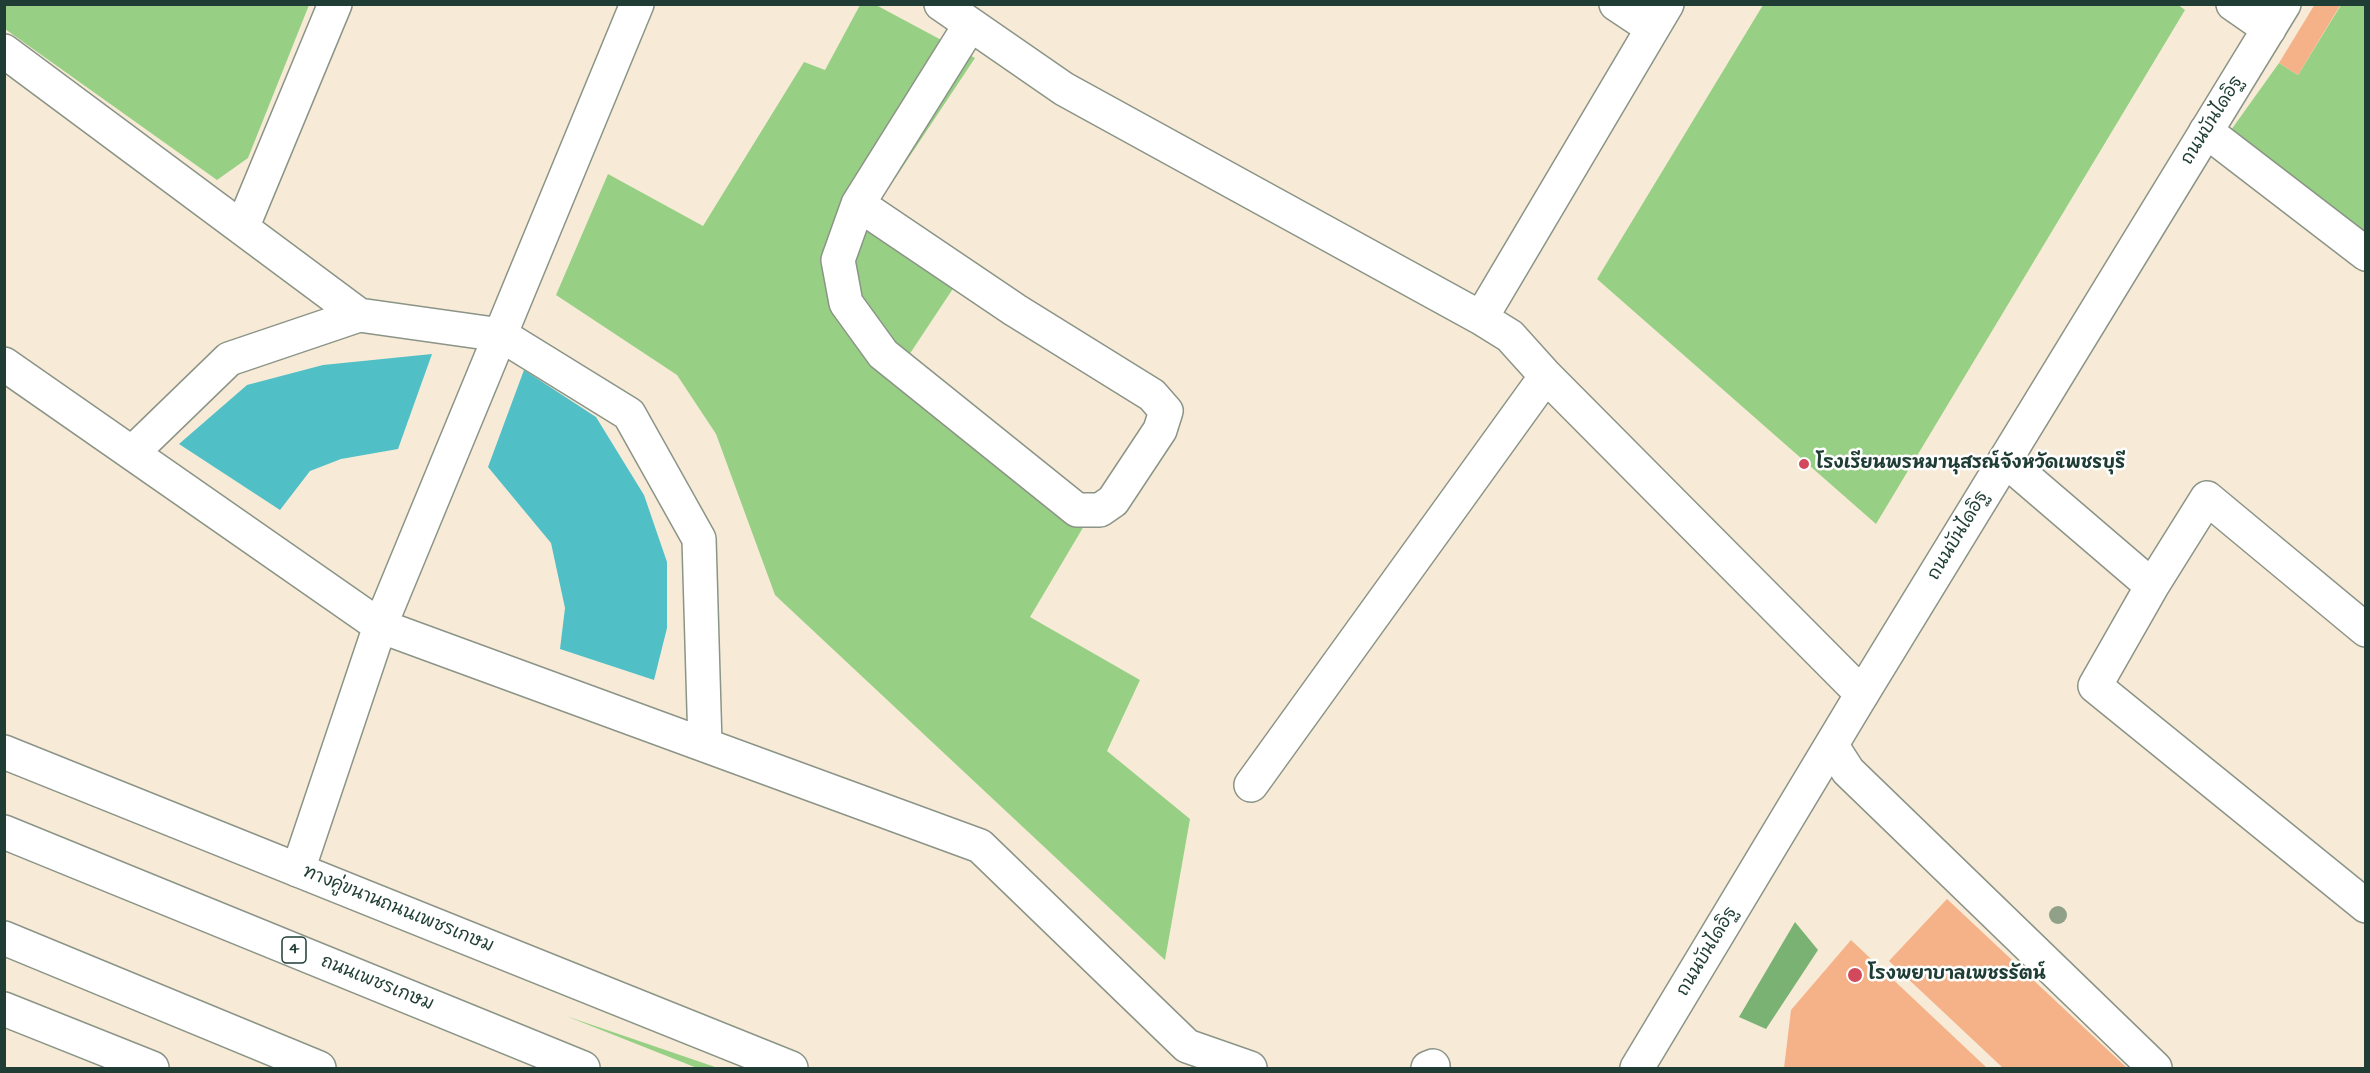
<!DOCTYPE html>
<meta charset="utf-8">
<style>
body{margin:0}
#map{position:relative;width:2370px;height:1073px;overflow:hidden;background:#f7ebd8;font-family:"Architects Daughter",sans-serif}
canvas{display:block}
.frame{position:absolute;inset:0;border:6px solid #1f3d34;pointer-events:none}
</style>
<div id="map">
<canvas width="2370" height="1073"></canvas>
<div class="frame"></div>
</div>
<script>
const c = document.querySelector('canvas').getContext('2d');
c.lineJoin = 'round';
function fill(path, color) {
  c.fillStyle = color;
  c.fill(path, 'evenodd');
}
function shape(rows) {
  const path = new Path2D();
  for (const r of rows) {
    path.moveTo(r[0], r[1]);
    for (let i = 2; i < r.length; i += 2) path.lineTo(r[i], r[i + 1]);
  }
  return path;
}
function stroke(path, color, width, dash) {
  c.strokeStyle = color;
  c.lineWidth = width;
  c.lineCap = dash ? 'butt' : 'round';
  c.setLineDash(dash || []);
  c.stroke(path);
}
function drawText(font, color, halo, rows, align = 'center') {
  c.font = font + ' "Architects Daughter","Playpen Sans Thai",sans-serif';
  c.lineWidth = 5;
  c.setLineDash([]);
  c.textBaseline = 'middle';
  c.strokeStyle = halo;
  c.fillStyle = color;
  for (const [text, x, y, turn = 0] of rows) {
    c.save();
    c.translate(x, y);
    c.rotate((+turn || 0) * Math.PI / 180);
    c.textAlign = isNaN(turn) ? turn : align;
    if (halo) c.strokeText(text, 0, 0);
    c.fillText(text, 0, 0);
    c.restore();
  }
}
fill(shape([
 [5,4,309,4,309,5,248,158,217,180,5,29],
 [2177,4,2185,10,1876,524,1597,279,1763,5],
 [860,5,876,5,975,58,878,204,970,263,907,358,1097,504,1030,617,1140,680,1107,751,1190,819,1165,960,775,595,716,434,677,375,556,295,608,174,703,226,804,62,825,70],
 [2341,5,2365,5,2365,249,2226,137,2279,63,2298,75],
 [566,1016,718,1068,697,1068]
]), '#97d084');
fill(shape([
 [1795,922,1818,950,1766,1029,1739,1017]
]), '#79b272');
fill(shape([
 [432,354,398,449,341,459,310,471,280,510,179,444,247,385,323,365],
 [524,370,596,417,644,495,667,562,667,628,654,680,560,649,565,608,551,543,488,467]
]), '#50bfc6');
fill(shape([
 [2315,4,2341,4,2298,75,2279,63],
 [1947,899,2127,1068,2003,1068,1889,961],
 [1851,940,1987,1068,1784,1068,1791,1010]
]), '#f5b187');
const minor = shape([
 [941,4,1064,89,1481,318,1510,336,1546,376,1862,694],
 [1616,4,1652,28],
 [2233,4,2269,29],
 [4,51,359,315],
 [2206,131,2366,254],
 [858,204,1015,310,1152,395,1166,411,1160,430,1113,501,1100,510,1077,510,883,354,846,303,838,260,858,204,970,25],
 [242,228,335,4],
 [1481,318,1667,4],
 [4,364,380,626,980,846,1187,1046,1250,1068],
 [132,453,229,359,359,315,501,335,629,414,699,539,705,745],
 [2005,460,2152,586],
 [2366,630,2207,498,2152,586,2095,686,2366,906],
 [1832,746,1848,771,2155,1068],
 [1251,785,1546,376],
 [298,870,380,626,637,4],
 [1428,1068,1433,1066]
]);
const major = shape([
 [4,752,791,1068],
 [4,1009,152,1068],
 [1637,1068,1862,694,2284,4]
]);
const highway = shape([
 [4,832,583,1068],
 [4,938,319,1068]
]);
stroke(minor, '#8b9486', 36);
stroke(major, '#8b9486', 36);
stroke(highway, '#8b9486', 36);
stroke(minor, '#fff', 33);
stroke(major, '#fff', 33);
stroke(highway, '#fff', 33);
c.fillStyle = '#91a089';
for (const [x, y] of [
 [2058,915]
]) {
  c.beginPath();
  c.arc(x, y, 9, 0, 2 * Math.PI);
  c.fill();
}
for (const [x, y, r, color] of [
 [1804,464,6,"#d1495b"],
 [1855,975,8,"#d1495b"]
]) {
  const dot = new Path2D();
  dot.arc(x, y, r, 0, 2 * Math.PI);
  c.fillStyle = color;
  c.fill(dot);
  stroke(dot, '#fff', 2);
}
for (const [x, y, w] of [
 [294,950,24]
]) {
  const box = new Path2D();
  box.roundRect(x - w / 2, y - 13, w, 26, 4.5);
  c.fillStyle = '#fff';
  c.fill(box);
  stroke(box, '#1f3d34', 1.5);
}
drawText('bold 16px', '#1f3d34', null, [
 ["4",294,950]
]);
drawText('18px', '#1f3d34', '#fff', [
 ["ถนนบันไดอิฐ",2213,121,-58],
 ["ถนนบันไดอิฐ",1959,536,-59],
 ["ทางคู่ขนานถนนเพชรเกษม",398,910,22],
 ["ถนนบันไดอิฐ",1708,952,-59],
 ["ถนนเพชรเกษม",377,984,22]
]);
drawText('bold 18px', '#1f3d34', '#fff', [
 ["โรงเรียนพรหมานุสรณ์จังหวัดเพชรบุรี",1816,464],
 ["โรงพยาบาลเพชรรัตน์",1868,975]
], 'left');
</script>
